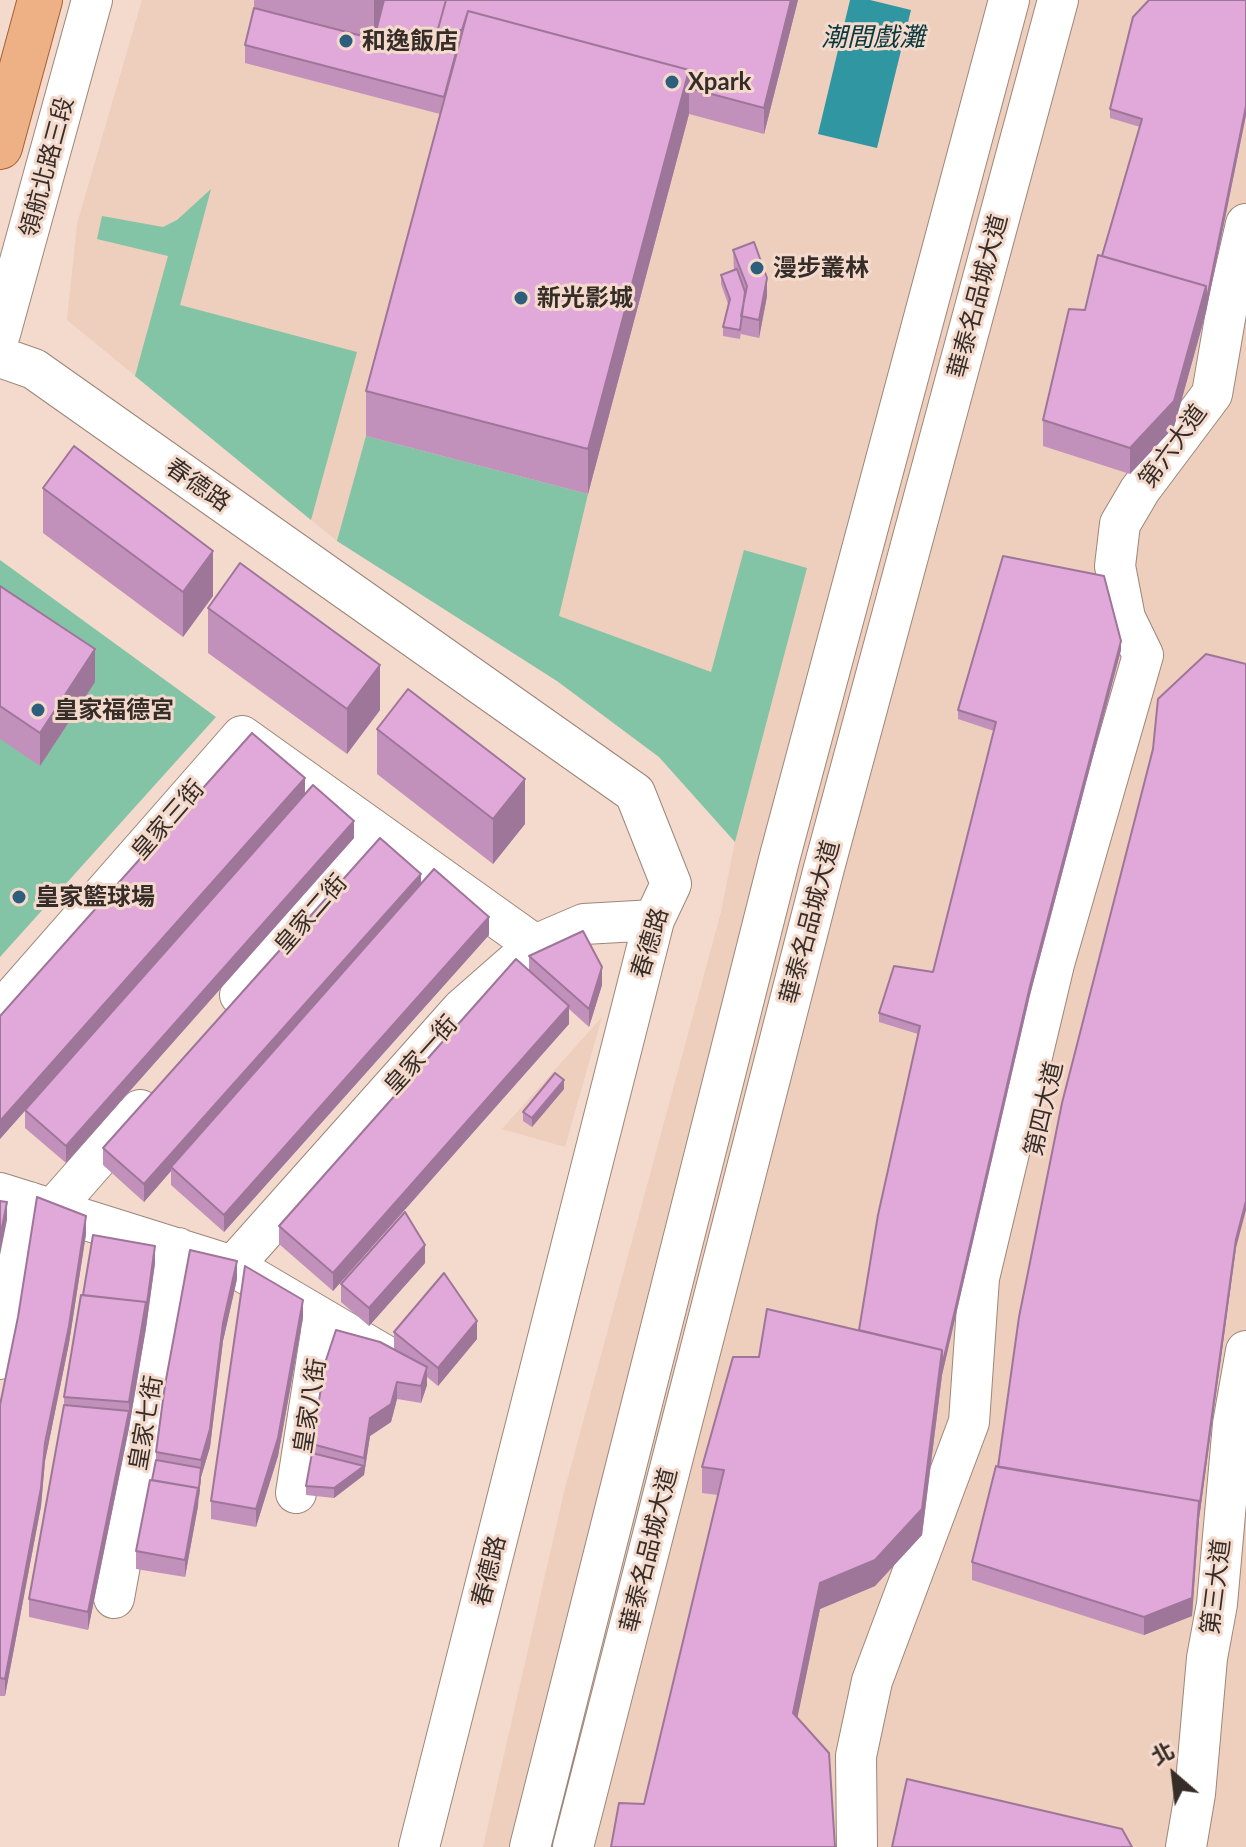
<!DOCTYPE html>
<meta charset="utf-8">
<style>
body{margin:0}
#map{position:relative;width:1246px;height:1847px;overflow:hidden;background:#f3dacc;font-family:Lato,"Noto Sans TC",sans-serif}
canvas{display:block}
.north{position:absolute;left:1134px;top:1735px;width:80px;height:80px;-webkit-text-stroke:6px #f3dacc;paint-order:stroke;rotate:332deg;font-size:22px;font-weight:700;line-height:32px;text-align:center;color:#362d28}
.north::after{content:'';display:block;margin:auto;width:28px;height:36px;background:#362d28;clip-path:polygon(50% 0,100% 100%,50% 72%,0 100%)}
</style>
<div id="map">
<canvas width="1246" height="1847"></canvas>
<div class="north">北</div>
</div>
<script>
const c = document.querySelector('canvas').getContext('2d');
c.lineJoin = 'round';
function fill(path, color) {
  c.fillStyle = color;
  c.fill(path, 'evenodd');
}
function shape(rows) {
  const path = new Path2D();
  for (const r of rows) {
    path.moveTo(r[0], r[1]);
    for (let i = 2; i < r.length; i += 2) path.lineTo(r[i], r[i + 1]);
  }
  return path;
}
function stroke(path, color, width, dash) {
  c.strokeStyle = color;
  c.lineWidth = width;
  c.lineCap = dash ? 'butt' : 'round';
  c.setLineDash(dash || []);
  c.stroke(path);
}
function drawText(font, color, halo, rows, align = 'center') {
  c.font = font + ' Lato,"Noto Sans TC",sans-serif';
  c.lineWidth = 6;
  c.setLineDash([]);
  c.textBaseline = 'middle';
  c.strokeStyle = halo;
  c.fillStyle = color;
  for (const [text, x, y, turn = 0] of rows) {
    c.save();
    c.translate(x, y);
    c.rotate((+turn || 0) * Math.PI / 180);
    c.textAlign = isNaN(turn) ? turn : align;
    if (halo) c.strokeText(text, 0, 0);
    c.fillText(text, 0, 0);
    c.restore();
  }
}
fill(shape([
 [142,0,1246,0,1246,1847,483,1847,564,1492,721,912,735,842,659,757,557,681,337,541,67,320,77,224],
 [602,1017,565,1147,502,1129,560,1064]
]), '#eecebc');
fill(shape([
 [211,189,180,305,357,352,311,520,135,376,168,256,97,239,102,216,163,227,177,220],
 [366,436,588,494,559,616,711,672,744,550,807,568,735,842,659,757,557,681,337,541],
 [0,560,216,717,0,957]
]), '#82c4a5');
fill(shape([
 [850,0,870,0,911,10,877,148,818,134]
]), '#3096a1');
const minor = shape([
 [0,334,92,0],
 [0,357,34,369,635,793,671,884,654,920,419,1847],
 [240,995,380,836],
 [0,1012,242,736,535,945],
 [0,1193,233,1266,391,1359],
 [53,1209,140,1110],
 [233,1266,462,1009,535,945,584,924,654,920],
 [0,1359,29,1202],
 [296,1493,323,1319],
 [114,1598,178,1248],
 [530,1847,780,856,1009,0],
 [573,1847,824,868,1058,0],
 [857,1847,856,1756,872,1681,969,1422,979,1278,1054,964,1143,655,1125,618,1115,566,1120,524,1140,490,1212,394,1227,307,1246,224],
 [1186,1847,1195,1794,1207,1658,1217,1604,1233,1424,1246,1351]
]);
const major = shape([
 [0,147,40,0]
]);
stroke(minor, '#9d8679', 42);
stroke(major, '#a66030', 46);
stroke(minor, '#fff', 40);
stroke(major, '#eeb085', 44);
fill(shape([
 [254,0,798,0,764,134,689,114,588,494,366,436,366,391,440,114,245,63,245,45,254,8],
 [1110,109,1246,115,1206,312,1174,427,1130,474,1043,446,1043,420,1085,310,1140,127,1110,118],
 [733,250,767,296,759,338,741,334,741,332,740,339,723,336,723,327,728,304,721,284,721,275,734,270],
 [43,488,213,596,183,637,43,533],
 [0,586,95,682,40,766,0,739],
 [208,608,380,710,347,754,208,653],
 [1121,650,1030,995,942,1375,922,1535,875,1586,820,1609,797,1718,644,1804,718,1495,702,1493,702,1467,759,1357,859,1330,918,1034,879,1022,879,1013,933,972,994,731,958,719,958,710],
 [377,729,525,824,493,864,377,774],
 [1153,749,1236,1248,1199,1519,1192,1616,1144,1635,972,1580,972,1562,998,1466],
 [305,794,354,838,66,1163,25,1128,25,1110,0,1139,0,1016],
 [421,884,489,935,224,1232,171,1185,171,1171,144,1202,103,1165,103,1148],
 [529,956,602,985,589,1027,569,1009,569,1024,333,1291,279,1244,279,1226,529,970],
 [564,1089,532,1127,523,1121,523,1112],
 [86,1234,69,1343,45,1461,41,1506,5,1696,0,1696,0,1405],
 [155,1263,146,1328,129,1428,88,1630,29,1617,29,1599,64,1405,64,1397],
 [425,1263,369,1326,341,1302,341,1284],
 [237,1279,223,1341,210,1447,201,1477,198,1506,185,1577,136,1569,136,1551,156,1460,156,1452],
 [303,1318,278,1456,256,1527,211,1519,211,1501],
 [394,1332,477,1339,438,1386,427,1377,427,1385,421,1403,397,1399,391,1422,370,1436,364,1475,334,1498,306,1495,306,1486,312,1453,312,1444,394,1349]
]), '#c291bb');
fill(shape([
 [374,0,389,0,374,57],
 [791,0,798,0,764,134,764,108],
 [689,70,689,114,588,494,588,449],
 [1246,106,1246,115,1206,312,1174,427,1130,474,1130,448],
 [767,278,767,296,759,338,759,320],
 [213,551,213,596,183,637,183,592],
 [1121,641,1121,650,1030,995,942,1375,922,1535,875,1586,820,1609,793,1739,793,1713,820,1583,942,1350,1030,986],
 [95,649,95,682,40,766,40,733],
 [380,665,380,710,347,754,347,709],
 [305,778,305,796,0,1139,0,1121],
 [525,779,525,824,493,864,493,819],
 [354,821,354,838,66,1163,66,1146],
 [421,874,421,892,171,1167,171,1171,144,1202,144,1184],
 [489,917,489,935,224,1232,224,1215],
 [602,967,602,985,589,1027,589,1009],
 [569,1006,569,1024,333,1291,333,1273],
 [564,1080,564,1089,532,1127,532,1118],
 [1246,1201,1246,1210,1236,1248,1199,1519,1192,1616,1144,1635,1144,1617,1236,1239],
 [7,1202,7,1220,0,1255,0,1237],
 [86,1216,86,1234,69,1343,45,1461,41,1506,5,1696,5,1679],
 [425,1245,425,1263,369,1326,369,1308],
 [155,1246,155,1263,146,1328,129,1428,88,1630,88,1612,129,1411,129,1402],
 [237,1261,237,1279,223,1341,210,1447,201,1477,198,1506,201,1460,223,1323],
 [303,1300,303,1318,278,1456,256,1527,256,1509],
 [477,1321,477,1339,438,1386,438,1368],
 [427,1367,427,1385,421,1403,421,1386],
 [397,1382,397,1399,391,1422,370,1436,364,1475,334,1498,334,1488,364,1466,364,1458,370,1418],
 [198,1488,198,1506,185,1577,185,1560]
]), '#9e7699');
const building = shape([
 [384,0,446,0,438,29,438,37,460,38,444,97,245,45,254,8,374,39,384,0],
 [446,0,791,0,764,108,689,88,689,70,468,11,462,30,438,29,446,0],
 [1149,0,1246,0,1246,106,1206,303,1206,286,1102,256,1142,119,1110,109,1133,17,1149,0],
 [468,11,689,70,588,449,366,391,468,11],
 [754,242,767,278,759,320,741,316,747,286,733,250,754,242],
 [1098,255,1206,286,1174,401,1130,448,1043,420,1069,309,1085,310,1098,255],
 [737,269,745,292,740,330,723,327,730,299,721,275,737,269],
 [74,446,213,551,183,592,43,488,74,446],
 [1003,556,1104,576,1121,641,1030,986,942,1366,942,1350,859,1330,878,1215,920,1026,879,1013,894,966,933,972,996,722,958,710,1003,556],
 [240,563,380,665,347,709,208,608,240,563],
 [0,586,95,649,40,733,0,706,0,586],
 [1206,654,1246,664,1246,1201,1236,1239,1199,1510,1199,1501,998,1467,1019,1317,1062,1103,1153,749,1158,699,1206,654],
 [408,689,525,779,493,819,377,729,408,689],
 [252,733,305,778,0,1121,0,1016,252,733],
 [313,785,354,821,66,1146,25,1110,313,785],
 [380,838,421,874,144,1184,103,1148,380,838],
 [434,869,489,917,224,1215,171,1167,434,869],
 [583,931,602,967,589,1009,529,956,583,931],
 [516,959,569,1006,333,1273,279,1226,516,959],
 [555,1073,564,1080,532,1118,523,1112,555,1073],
 [37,1197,86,1216,69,1326,45,1443,41,1488,5,1679,0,1678,0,1405,18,1317,37,1197],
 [0,1201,7,1202,0,1237,0,1201],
 [405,1212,425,1245,369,1308,341,1284,405,1212],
 [93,1235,155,1246,146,1310,146,1302,83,1295,93,1235],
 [190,1250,237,1261,223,1323,210,1429,201,1460,156,1452,165,1385,190,1250],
 [245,1266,303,1300,278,1438,256,1509,211,1501,245,1266],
 [444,1273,477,1321,438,1368,394,1332,444,1273],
 [81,1295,146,1302,129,1402,64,1397,81,1295],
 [767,1309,942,1350,922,1509,875,1560,820,1583,793,1713,829,1753,835,1847,611,1847,619,1803,644,1804,724,1470,702,1467,733,1357,759,1357,767,1309],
 [336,1330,380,1342,427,1367,421,1386,397,1382,391,1404,370,1418,364,1458,312,1444,325,1363,336,1330],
 [64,1405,129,1411,88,1612,29,1599,64,1405],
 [312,1453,364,1466,334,1488,306,1486,312,1453],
 [156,1460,201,1468,198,1497,198,1488,152,1480,156,1460],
 [996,1466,1199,1501,1192,1598,1144,1617,972,1562,996,1466],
 [150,1480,198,1488,185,1560,136,1551,150,1480],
 [907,1779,1122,1829,1132,1847,892,1847,907,1779]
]);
fill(building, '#e1a9da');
stroke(building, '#9e7699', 2);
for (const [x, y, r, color] of [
 [346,41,8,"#2d5f7c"],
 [672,82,8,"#2d5f7c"],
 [757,268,8,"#2d5f7c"],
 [521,298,8,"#2d5f7c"],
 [38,710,8,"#2d5f7c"],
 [19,897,8,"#2d5f7c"]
]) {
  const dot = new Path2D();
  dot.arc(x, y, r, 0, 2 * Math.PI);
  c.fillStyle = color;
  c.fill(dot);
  stroke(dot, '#f3dacc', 3);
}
drawText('bold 24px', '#362d28', '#f3dacc', [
 ["和逸飯店",362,41],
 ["Xpark",688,82],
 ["漫步叢林",773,268],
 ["新光影城",537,298],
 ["皇家福德宮",54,710],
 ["皇家籃球場",35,897]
], 'left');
drawText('24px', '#362d28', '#f3dacc', [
 ["領航北路三段",47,167,-75],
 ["華泰名品城大道",978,296,-75],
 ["第六大道",1173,446,-54],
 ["春德路",198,485,35],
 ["皇家三街",168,820,-49],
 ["皇家二街",311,914,-49],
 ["華泰名品城大道",810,922,-75],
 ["春德路",650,943,-73],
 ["皇家一街",421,1055,-48],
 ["第四大道",1044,1109,-77],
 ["皇家八街",310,1406,-81],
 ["皇家七街",146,1423,-80],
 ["華泰名品城大道",649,1550,-76],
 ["春德路",489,1571,-76],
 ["第三大道",1216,1587,-83]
]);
drawText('italic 26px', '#09393e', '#f3dacc', [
 ["潮間戲灘",873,38]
]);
</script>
